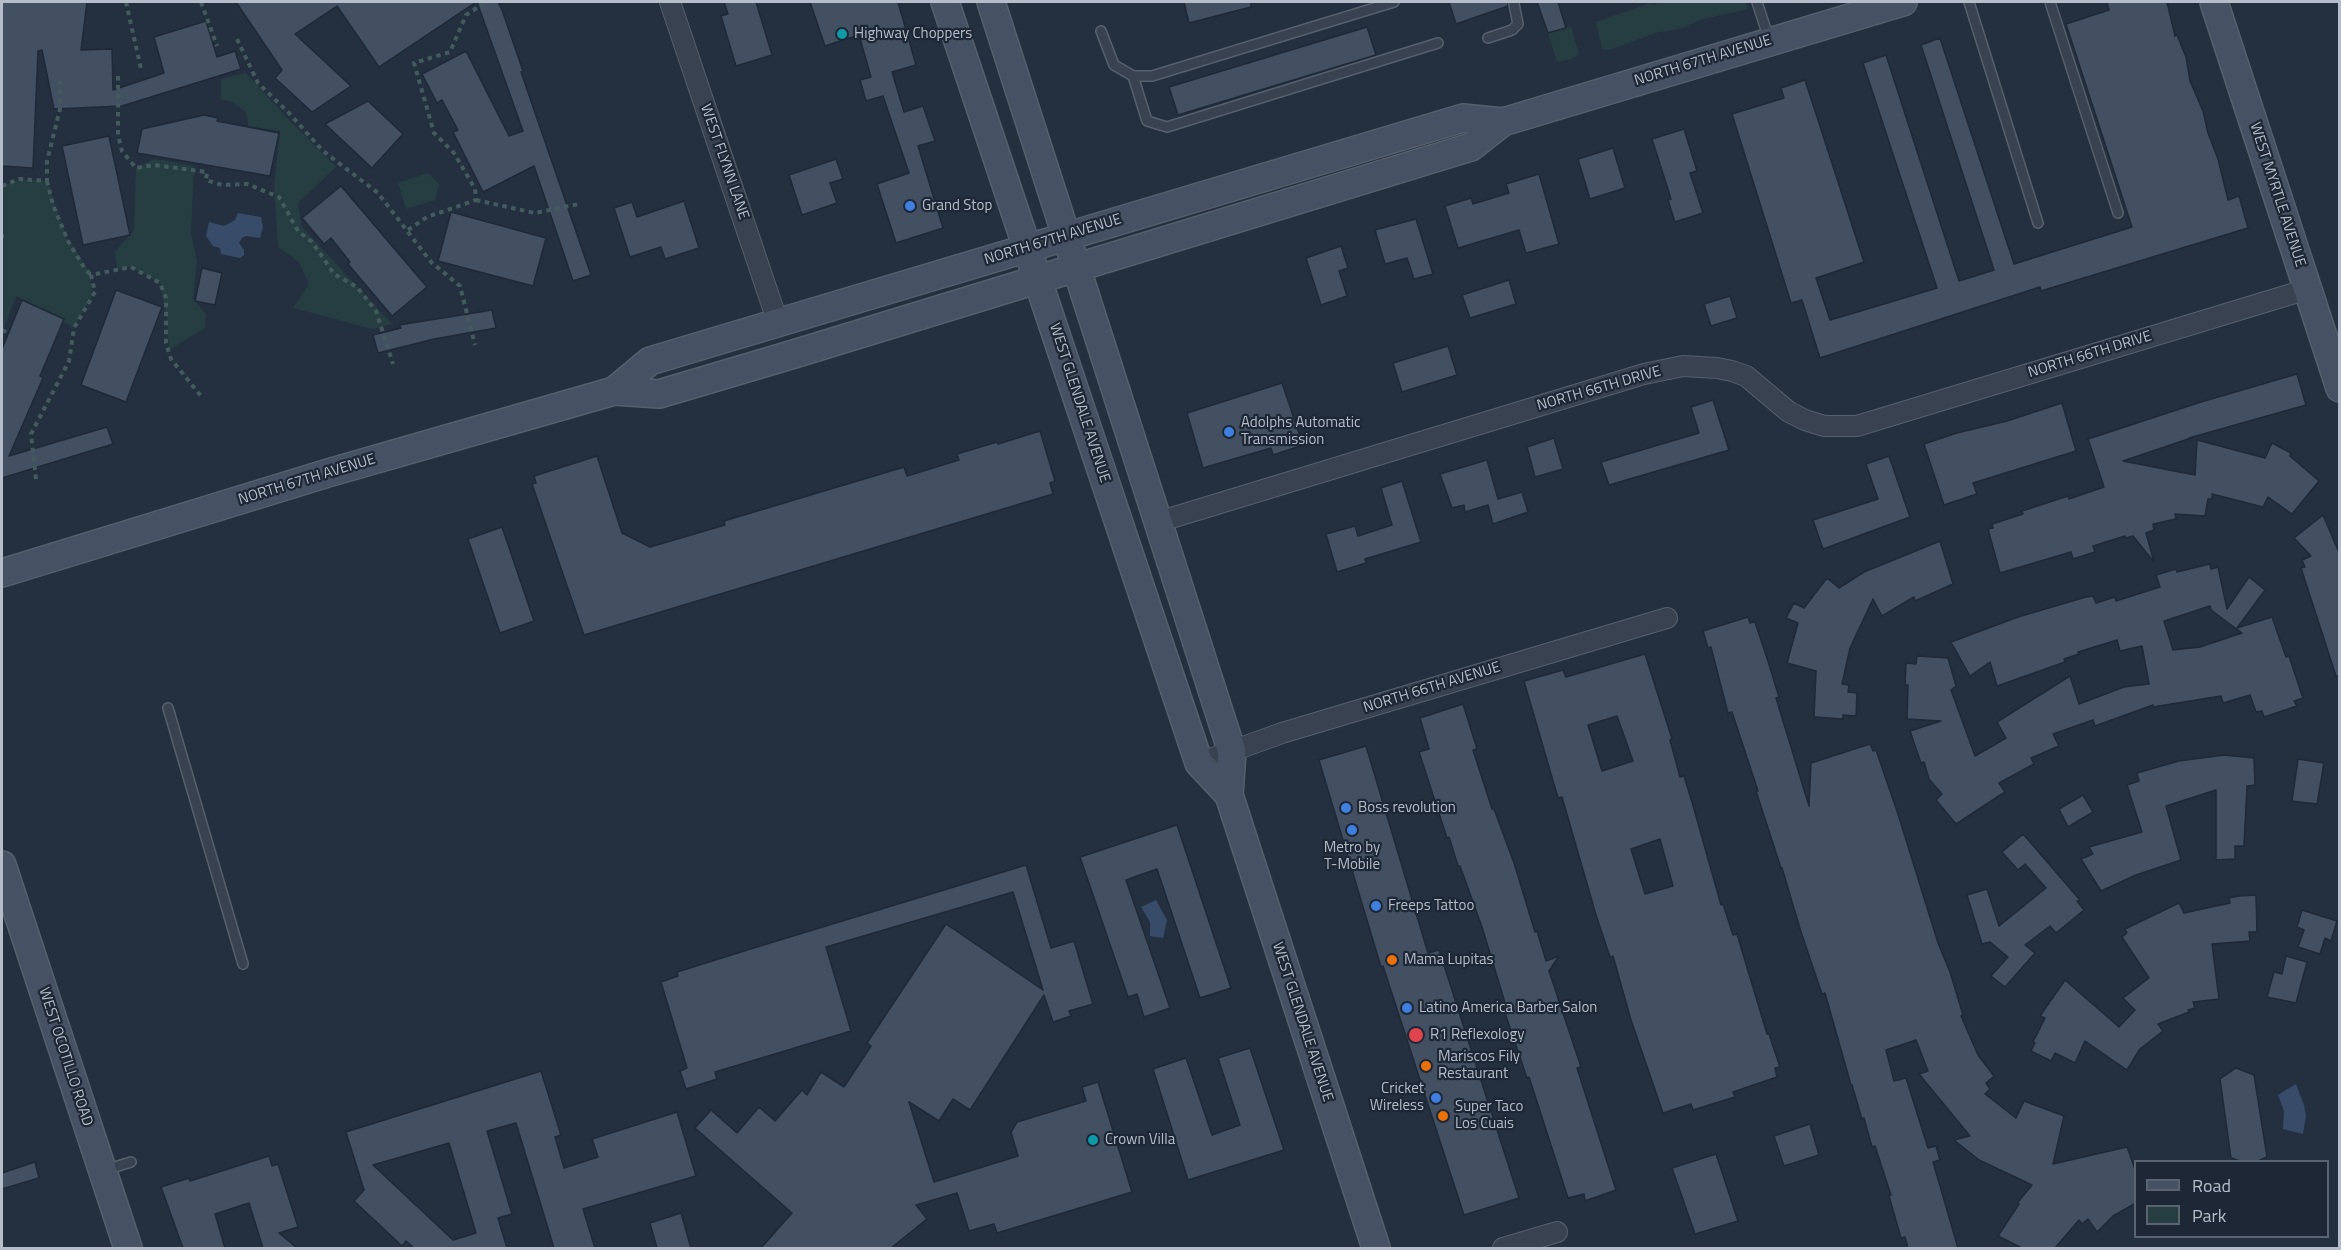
<!DOCTYPE html>
<style>
body{margin:0}
#map{position:relative;width:2341px;height:1250px;overflow:hidden;background:#243040;font-family:"Titillium Web",sans-serif}
canvas{display:block}
.frame{position:absolute;inset:0;border:3px solid #b5bdca;pointer-events:none}
.legend{position:absolute;left:2134px;top:1160px;width:195px;height:78px;box-sizing:border-box;background:#1d2735;border:2px solid #5a6371;margin:0;padding:8px 10px;list-style:none;font-size:18px;color:#b5bdca}
.legend li{display:flex;align-items:center;gap:12px;height:30px}
.legend b{width:30px;border:2px solid #5a6371}
</style>
<div id="map">
<canvas width="2341" height="1250"></canvas>
<div class="frame"></div>
<ul class="legend">
<li><b style="height:8px;background:#465163"></b>Road</li>
<li><b style="height:16px;background:#263e41"></b>Park</li>
</ul>
</div>
<script>
const c = document.querySelector('canvas').getContext('2d');
c.lineJoin = 'round';
function fill(path, color) {
  c.fillStyle = color;
  c.fill(path, 'evenodd');
}
function shape(rows) {
  const path = new Path2D();
  for (const r of rows) {
    path.moveTo(r[0], r[1]);
    for (let i = 2; i < r.length; i += 2) path.lineTo(r[i], r[i + 1]);
  }
  return path;
}
function stroke(path, color, width, dash) {
  c.strokeStyle = color;
  c.lineWidth = width;
  c.lineCap = dash ? 'butt' : 'round';
  c.setLineDash(dash || []);
  c.stroke(path);
}
function drawText(font, color, halo, rows, align = 'center') {
  c.font = font + ' "Titillium Web",sans-serif';
  c.lineWidth = 4.5;
  c.setLineDash([]);
  c.textBaseline = 'middle';
  c.strokeStyle = halo;
  c.fillStyle = color;
  for (const [text, x, y, turn = 0] of rows) {
    c.save();
    c.translate(x, y);
    c.rotate((+turn || 0) * Math.PI / 180);
    c.textAlign = isNaN(turn) ? turn : align;
    if (halo) c.strokeText(text, 0, 0);
    c.fillText(text, 0, 0);
    c.restore();
  }
}
fill(shape([
 [1662,2,1746,2,1748,9,1703,19,1680,29,1659,32,1609,50,1602,49,1596,22,1650,3,1652,5],
 [1571,26,1579,54,1572,59,1557,62,1548,33],
 [246,73,292,123,336,167,298,203,301,226,392,324,373,329,293,308,309,284,299,262,278,247,274,187,280,131,249,126,245,111,230,101,221,100,221,79],
 [155,159,194,166,191,233,197,261,193,299,206,314,205,328,169,350,167,318,160,283,131,267,117,270,115,252,134,230,136,168],
 [428,173,439,184,435,200,406,209,398,183],
 [19,179,47,181,66,235,91,275,92,296,74,328,16,296,3,331,2,329,2,186]
]), '#263e41');
fill(shape([
 [238,213,261,217,263,227,260,238,246,236,242,238,239,243,244,250,244,255,240,258,221,254,220,248,213,246,206,236,209,222,224,226,235,220],
 [1156,900,1167,920,1163,938,1150,936,1150,922,1141,907],
 [2296,1084,2304,1105,2306,1116,2303,1134,2283,1129,2284,1111,2278,1095]
]), '#384b68');
const building = shape([
 [2,2,87,2,81,50,112,49,113,90,164,73,154,37,206,21,217,57,235,51,241,69,122,106,54,109,42,50,38,51,33,168,2,166,2,2],
 [236,2,476,2,379,67,337,6,295,34,351,86,312,112,275,78,282,70,236,2],
 [477,2,498,2,502,10,523,71,521,72,591,275,573,281,534,166,483,192,453,132,458,130,442,100,437,103,422,74,466,51,509,136,523,131,477,2],
 [724,2,756,2,772,55,736,66,721,16,728,14,724,2],
 [810,2,898,2,916,65,892,72,904,112,923,106,935,141,918,146,943,228,896,243,877,184,909,173,883,96,866,101,860,80,871,77,859,35,825,46,810,2],
 [1184,2,1251,2,1251,7,1189,23,1184,2],
 [1449,2,1508,2,1508,6,1456,24,1449,2],
 [1537,2,1558,2,1566,28,1548,33,1537,2],
 [2107,2,2167,2,2175,36,2177,35,2186,57,2190,81,2203,111,2208,133,2218,159,2228,200,2239,196,2248,228,2041,291,2040,287,1820,358,1802,300,1791,303,1732,114,1784,98,1781,88,1805,80,1864,262,1816,278,1830,320,1854,313,1937,288,1863,63,1886,55,1959,281,1994,270,1921,45,1940,38,2014,264,2132,227,2066,24,2109,10,2107,2],
 [1367,27,1376,55,1178,115,1169,87,1367,27],
 [368,101,403,134,372,168,325,124,368,101],
 [204,115,218,118,217,121,279,133,270,176,137,153,142,129,204,115],
 [1684,129,1697,171,1690,173,1703,213,1675,222,1668,200,1671,199,1652,139,1684,129],
 [109,136,130,235,83,245,62,146,109,136],
 [1613,148,1625,188,1590,199,1578,159,1613,148],
 [836,159,843,179,830,183,837,203,802,215,789,175,836,159],
 [1539,174,1559,244,1526,253,1519,230,1458,248,1445,206,1471,198,1473,204,1509,193,1506,184,1539,174],
 [341,186,427,287,392,316,348,264,350,262,331,238,324,244,302,218,341,186],
 [684,201,699,248,665,259,661,247,630,257,614,208,632,202,637,217,684,201],
 [451,212,546,238,533,286,438,261,451,212],
 [1416,219,1433,274,1414,279,1407,258,1385,264,1375,230,1416,219],
 [1341,246,1348,268,1339,271,1347,296,1321,305,1306,258,1341,246],
 [202,268,222,273,215,305,195,301,202,268],
 [1509,280,1516,304,1470,318,1462,295,1509,280],
 [116,290,162,307,126,402,81,385,116,290],
 [1730,296,1737,318,1711,326,1704,304,1730,296],
 [22,300,64,319,40,376,43,378,9,456,107,427,113,444,2,478,2,349,22,300],
 [492,310,496,328,434,339,378,353,373,335,401,328,399,325,492,310],
 [1448,346,1457,375,1402,392,1393,363,1448,346],
 [2297,374,2306,405,2189,438,2191,438,2123,461,2195,475,2197,440,2265,458,2272,443,2291,453,2290,456,2319,481,2292,514,2268,497,2263,507,2212,494,2212,499,2208,499,2205,516,2175,514,2176,519,2153,524,2154,530,2146,533,2154,562,2133,536,2126,538,2125,536,2093,546,2095,552,2073,559,2071,552,2000,573,1988,529,1993,528,1992,524,2023,514,2022,511,2068,496,2069,499,2104,487,2088,439,2201,402,2297,374],
 [1282,383,1303,445,1273,455,1271,448,1203,468,1187,413,1282,383],
 [1713,400,1729,450,1609,485,1601,462,1699,433,1691,407,1713,400],
 [2062,403,2076,451,1973,483,1977,494,1944,505,1924,444,1957,433,2007,421,2062,403],
 [1040,431,1055,481,1050,483,1053,494,584,635,532,484,536,483,534,476,597,456,622,533,650,547,725,525,724,521,904,467,907,476,959,460,957,454,997,442,998,444,1040,431],
 [1554,438,1563,469,1535,477,1527,447,1554,438],
 [1889,456,1910,517,1823,549,1813,520,1878,499,1866,464,1889,456],
 [1487,460,1498,499,1522,492,1528,512,1493,524,1488,505,1465,512,1464,505,1452,508,1440,474,1487,460],
 [1402,481,1421,542,1365,559,1366,563,1337,572,1326,534,1355,526,1358,536,1392,525,1381,488,1402,481],
 [2323,515,2340,555,2340,676,2336,676,2301,568,2305,567,2302,560,2311,556,2294,538,2323,515],
 [502,527,534,621,500,633,468,539,502,527],
 [1940,541,1953,584,1915,601,1914,597,1882,616,1873,599,1850,648,1842,684,1849,685,1848,692,1857,693,1856,716,1843,715,1843,719,1814,717,1816,671,1787,663,1798,623,1786,618,1794,603,1804,608,1827,578,1839,588,1864,572,1940,541],
 [2210,564,2211,569,2218,567,2227,609,2249,577,2265,590,2237,628,2272,617,2286,657,2289,656,2303,698,2294,701,2297,706,2264,717,2262,711,2256,712,2250,695,2223,703,2221,696,2153,707,2153,705,2095,726,2093,720,2053,734,2059,746,2031,758,2034,764,1999,783,2005,792,1956,824,1936,800,1942,794,1929,779,1924,762,1921,763,1910,731,1941,721,1907,719,1908,685,1905,685,1906,663,1916,664,1917,656,1948,658,1956,686,1951,690,1975,756,2006,738,1997,722,2070,676,2079,704,2124,687,2149,684,2142,646,2120,651,2117,640,2078,652,2079,654,2064,659,2065,662,1997,686,1990,662,1970,676,1951,642,2018,617,2086,597,2093,596,2096,603,2115,597,2116,601,2160,587,2156,575,2176,569,2177,572,2210,564],
 [2210,606,2211,610,2242,633,2200,647,2173,650,2164,621,2210,606],
 [1748,617,1750,623,1755,622,1767,658,1779,697,1776,698,1809,806,1811,763,1870,744,1873,751,1876,750,1898,814,1938,943,1950,972,1963,1015,1961,1016,1978,1055,1994,1076,1986,1083,1990,1089,1985,1094,2016,1118,2024,1101,2064,1116,2053,1164,2127,1147,2136,1172,2136,1203,2113,1216,2097,1232,2088,1219,2082,1224,2079,1220,2055,1248,2022,1248,1998,1236,2019,1204,2018,1202,2032,1185,1979,1160,1954,1140,1970,1136,1919,1074,1928,1071,1916,1040,1886,1050,1894,1081,1906,1078,1928,1148,1936,1146,1940,1160,1933,1162,1958,1248,1908,1248,1905,1237,1901,1238,1889,1196,1891,1195,1875,1146,1872,1147,1864,1118,1862,1119,1852,1085,1851,1085,1825,993,1822,994,1801,932,1782,868,1781,868,1756,791,1758,791,1732,712,1728,713,1711,647,1708,648,1703,631,1748,617],
 [1645,654,1672,739,1670,740,1680,777,1684,776,1692,802,1721,905,1723,904,1733,935,1737,934,1767,1034,1769,1034,1780,1067,1775,1068,1777,1077,1733,1092,1735,1097,1693,1110,1691,1104,1663,1113,1631,1020,1613,956,1610,957,1596,915,1562,797,1558,798,1524,681,1563,670,1566,677,1645,654],
 [1617,716,1633,761,1602,771,1588,725,1617,716],
 [1660,839,1673,886,1645,894,1631,849,1660,839],
 [1463,704,1477,749,1473,750,1492,809,1494,809,1514,863,1535,932,1537,931,1546,961,1559,956,1549,971,1581,1067,1577,1068,1616,1190,1585,1201,1584,1194,1568,1198,1529,1077,1527,1078,1503,1007,1506,1006,1482,927,1460,866,1458,866,1449,837,1447,838,1419,752,1429,749,1420,718,1463,704],
 [1366,746,1428,953,1439,950,1519,1198,1464,1215,1383,966,1381,967,1319,760,1366,746],
 [2224,755,2254,758,2255,785,2247,786,2244,846,2235,846,2235,859,2216,860,2216,790,2166,806,2181,860,2136,875,2101,891,2081,859,2093,854,2089,847,2142,832,2127,785,2139,781,2137,773,2179,761,2224,755],
 [2298,759,2324,763,2317,804,2292,801,2298,759],
 [2083,795,2093,812,2068,827,2059,809,2083,795],
 [1177,825,1231,988,1200,998,1157,869,1126,880,1170,1008,1144,1017,1137,994,1128,997,1080,857,1177,825],
 [2023,834,2080,900,2077,901,2084,910,2056,933,2050,926,2025,945,2035,953,2005,987,1991,976,2008,957,1990,942,1982,944,1967,895,1987,889,1999,926,2046,888,2025,864,2018,870,2002,852,2023,834],
 [1026,865,1051,948,1074,941,1093,1004,1069,1011,1071,1016,1053,1022,1044,995,970,1110,953,1099,939,1121,909,1102,934,1182,1018,1156,1011,1132,1017,1122,1086,1101,1082,1087,1098,1082,1132,1192,997,1233,994,1224,969,1231,957,1193,916,1205,927,1219,891,1248,761,1248,792,1213,695,1128,711,1110,737,1133,759,1107,775,1121,802,1090,807,1095,821,1072,844,1087,871,1046,867,1043,946,924,1043,990,1013,892,826,947,851,1031,715,1072,717,1079,686,1089,680,1071,687,1068,661,982,678,976,677,972,757,947,1026,865],
 [2256,895,2257,932,2249,932,2250,941,2212,944,2219,999,2193,1002,2195,1008,2188,1010,2189,1012,2158,1024,2163,1031,2140,1049,2127,1070,2085,1041,2075,1063,2055,1053,2051,1061,2031,1051,2035,1043,2033,1042,2045,1018,2040,1016,2065,980,2119,1027,2135,1010,2123,998,2149,978,2122,937,2127,933,2125,929,2179,903,2184,913,2230,903,2229,898,2239,896,2256,895],
 [2302,910,2337,921,2331,941,2325,938,2320,954,2298,947,2304,930,2297,927,2302,910],
 [2286,956,2307,962,2296,1003,2267,997,2274,972,2282,974,2286,956],
 [1250,1048,1284,1150,1188,1180,1153,1069,1186,1058,1212,1135,1240,1125,1218,1058,1250,1048],
 [2236,1068,2254,1075,2267,1157,2258,1161,2240,1161,2231,1158,2220,1079,2236,1068],
 [541,1071,561,1135,555,1137,564,1168,598,1157,592,1139,677,1112,696,1176,583,1209,595,1248,554,1248,516,1123,487,1131,512,1214,498,1218,507,1248,414,1248,406,1241,402,1246,354,1201,364,1190,346,1132,541,1071],
 [449,1143,476,1233,453,1240,373,1165,449,1143],
 [1810,1124,1819,1155,1784,1166,1774,1136,1810,1124],
 [1716,1154,1738,1221,1695,1234,1672,1168,1716,1154],
 [269,1156,272,1166,278,1164,298,1227,279,1233,297,1248,263,1248,249,1203,215,1214,225,1248,183,1248,161,1187,189,1178,190,1181,269,1156],
 [35,1162,39,1178,2,1189,2,1173,35,1162],
 [681,1213,691,1248,657,1248,650,1223,681,1213]
]);
fill(building, '#435062');
stroke(building, '#1f2937', 1.5);
const lane = shape([
 [1757,2,1769,39],
 [1969,2,2038,223],
 [2050,2,2118,213],
 [1101,31,1114,65,1133,76,1152,76,1394,2],
 [1488,38,1512,30,1518,24,1514,4],
 [1133,76,1147,121,1167,127,1438,43],
 [168,708,243,964],
 [105,1170,131,1162]
]);
const street = shape([
 [670,2,778,323],
 [1158,522,1644,374,1683,366,1717,368,1732,371,1746,376,1789,412,1805,420,1824,426,1857,426,2308,289],
 [1199,763,1282,733,1667,618],
 [1503,1248,1557,1232]
]);
const secondary = shape([
 [945,2,1193,745,1199,763,1229,795],
 [991,2,1232,752,1229,795,1376,1248],
 [2214,2,2340,388],
 [614,391,650,361,1463,118,1503,122],
 [2,573,328,473,614,391,659,394,794,354,1471,147,1503,122,1903,2],
 [2,865,128,1248]
]);
stroke(lane, '#56606d', 12);
stroke(street, '#56606d', 22);
stroke(secondary, '#56606d', 30);
stroke(shape([
 [126,2,141,69],
 [201,2,217,46],
 [237,39,258,83,289,113,323,151,378,193,431,262,460,286,475,345],
 [118,76,118,135,122,151,136,168,154,165,207,172,206,180,222,185,247,184,279,197,298,231,312,242,334,274,357,287,376,311,393,364],
 [47,181,53,205,68,241,85,269,91,275],
 [2,186,19,179,47,181,47,161,60,109,60,79],
 [476,200,535,213,579,204],
 [408,230,427,217,476,200,475,189,454,153,434,133,414,63,450,52,466,15,486,2],
 [2,234,2,243],
 [2,330,6,332],
 [36,479,31,434,69,361,74,328,95,292,91,275,131,267,160,283,166,298,166,343,171,359,201,396]
]), '#445b5e', 4, [4.5, 4.5]);
stroke(lane, '#384250', 9);
stroke(street, '#384250', 20);
stroke(secondary, '#465163', 27);
for (const [x, y, r, color] of [
 [842,34,6,"#0f9aa8"],
 [910,206,6,"#3f7fe0"],
 [1229,432,6,"#3f7fe0"],
 [1346,808,6,"#3f7fe0"],
 [1352,830,6,"#3f7fe0"],
 [1376,906,6,"#3f7fe0"],
 [1392,960,6,"#e8710a"],
 [1407,1008,6,"#3f7fe0"],
 [1416,1035,8,"#e0444e"],
 [1426,1066,6,"#e8710a"],
 [1436,1098,6,"#3f7fe0"],
 [1443,1116,6,"#e8710a"],
 [1093,1140,6,"#0f9aa8"]
]) {
  const dot = new Path2D();
  dot.arc(x, y, r, 0, 2 * Math.PI);
  c.fillStyle = color;
  c.fill(dot);
  stroke(dot, '#1d2735', 2);
}
drawText('15px', '#b5bdca', '#1d2735', [
 ["Highway Choppers",854,34],
 ["Grand Stop",922,206],
 ["Adolphs Automatic",1241,423],
 ["Transmission",1241,440],
 ["Boss revolution",1358,808],
 ["Metro by",1352,848,"center"],
 ["T-Mobile",1352,865,"center"],
 ["Freeps Tattoo",1388,906],
 ["Mama Lupitas",1404,960],
 ["Latino America Barber Salon",1419,1008],
 ["R1 Reflexology",1430,1035],
 ["Mariscos Fily",1438,1057],
 ["Restaurant",1438,1074],
 ["Cricket",1424,1089,"right"],
 ["Wireless",1424,1106,"right"],
 ["Super Taco",1455,1107],
 ["Los Cuais",1455,1124],
 ["Crown Villa",1105,1140]
], 'left');
drawText('15px', '#b5bdca', '#1d2735', [
 ["NORTH 67TH AVENUE",1703,61,-17],
 ["WEST FLYNN LANE",724,162,71],
 ["WEST MYRTLE AVENUE",2277,195,72],
 ["NORTH 67TH AVENUE",1053,240,-17],
 ["NORTH 66TH DRIVE",2090,355,-17],
 ["NORTH 66TH DRIVE",1599,389,-16],
 ["WEST GLENDALE AVENUE",1079,403,72],
 ["NORTH 67TH AVENUE",307,480,-17],
 ["NORTH 66TH AVENUE",1432,688,-17],
 ["WEST GLENDALE AVENUE",1302,1022,72],
 ["WEST OCOTILLO ROAD",65,1057,72]
]);
</script>
